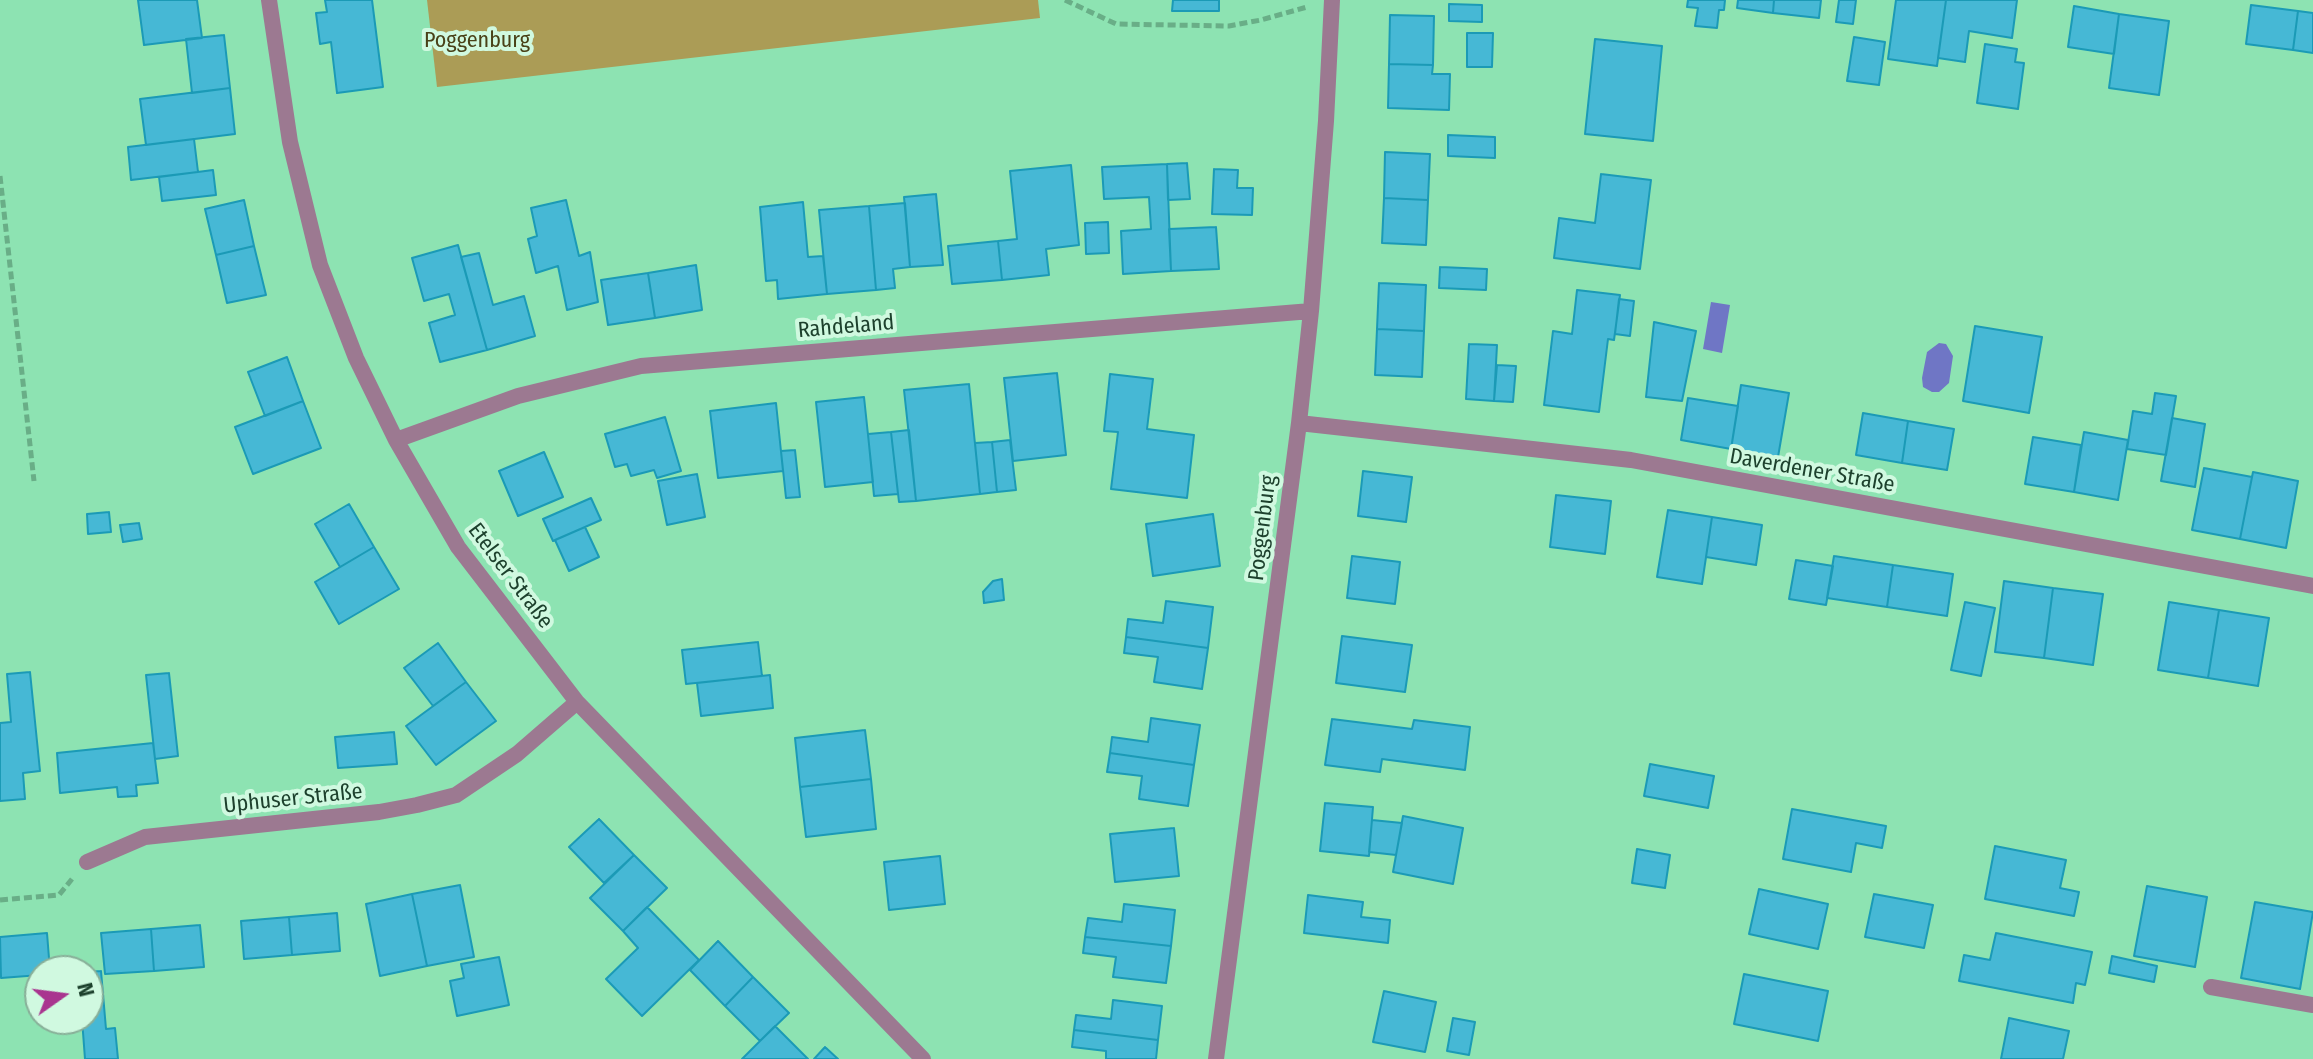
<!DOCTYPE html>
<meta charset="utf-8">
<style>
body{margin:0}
#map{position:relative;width:2313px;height:1059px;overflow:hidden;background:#8de3b2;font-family:"Fira Sans Condensed",sans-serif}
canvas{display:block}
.north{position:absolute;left:24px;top:955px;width:80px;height:80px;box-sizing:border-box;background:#d0f9e0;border:2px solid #88af98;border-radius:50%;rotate:76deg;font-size:22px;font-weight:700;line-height:32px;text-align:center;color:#1d412d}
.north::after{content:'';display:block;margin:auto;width:28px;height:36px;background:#a9358f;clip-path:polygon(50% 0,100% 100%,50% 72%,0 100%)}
</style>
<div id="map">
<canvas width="2313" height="1059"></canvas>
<div class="north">N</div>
</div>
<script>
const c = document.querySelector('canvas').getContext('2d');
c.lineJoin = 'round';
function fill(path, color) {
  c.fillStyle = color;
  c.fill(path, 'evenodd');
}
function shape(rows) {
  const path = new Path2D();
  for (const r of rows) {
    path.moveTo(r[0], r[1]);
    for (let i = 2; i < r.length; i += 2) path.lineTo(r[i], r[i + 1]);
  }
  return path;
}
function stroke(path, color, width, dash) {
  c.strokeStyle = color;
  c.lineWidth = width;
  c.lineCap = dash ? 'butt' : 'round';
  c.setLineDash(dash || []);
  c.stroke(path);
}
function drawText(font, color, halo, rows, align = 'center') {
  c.font = font + ' "Fira Sans Condensed",sans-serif';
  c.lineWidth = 8;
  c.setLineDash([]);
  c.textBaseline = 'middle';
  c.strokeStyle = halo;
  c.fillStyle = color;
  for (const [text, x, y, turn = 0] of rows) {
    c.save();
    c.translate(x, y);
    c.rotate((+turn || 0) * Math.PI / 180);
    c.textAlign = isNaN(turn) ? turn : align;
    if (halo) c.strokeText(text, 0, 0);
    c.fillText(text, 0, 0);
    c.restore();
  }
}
fill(shape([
 [427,0,1038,0,1040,18,437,87]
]), '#ab9c56');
fill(shape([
 [1711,302,1730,305,1722,353,1703,349],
 [1939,343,1946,344,1953,356,1949,383,1939,392,1932,392,1923,387,1922,378,1927,352]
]), '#6f76c5');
const building = shape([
 [138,0,197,0,202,38,144,45,138,0],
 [325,0,372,0,383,87,337,93,331,42,320,44,316,13,327,12,325,0],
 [1173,0,1219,0,1219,11,1172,11,1173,0],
 [1688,0,1725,0,1724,10,1719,10,1717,28,1695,26,1698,8,1687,7,1688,0],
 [1738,0,1774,0,1773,13,1737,8,1738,0],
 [1774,0,1821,0,1819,18,1773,13,1774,0],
 [1839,0,1856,0,1853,24,1836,22,1839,0],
 [1896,0,1946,0,1937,66,1888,59,1896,0],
 [1946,0,2017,0,2012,38,1969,31,1965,62,1938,58,1946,0],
 [1449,4,1482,5,1482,22,1449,21,1449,4],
 [2251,5,2298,11,2293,50,2246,44,2251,5],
 [2074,6,2119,14,2114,54,2068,47,2074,6],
 [2298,11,2313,13,2313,53,2293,50,2298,11],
 [2119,14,2169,21,2159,95,2109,88,2119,14],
 [1390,15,1434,16,1433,65,1389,64,1390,15],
 [1467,33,1493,33,1492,67,1467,67,1467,33],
 [224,35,230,88,192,93,186,39,224,35],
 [1854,37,1885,42,1879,85,1847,81,1854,37],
 [1595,39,1662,46,1653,141,1585,134,1595,39],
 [1985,44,2017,49,2015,62,2024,63,2018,109,1977,103,1985,44],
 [1389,64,1433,65,1432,74,1450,74,1449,110,1388,108,1389,64],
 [230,88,235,134,146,145,140,99,230,88],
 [1448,135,1495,137,1495,158,1448,156,1448,135],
 [194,139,198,172,131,180,128,147,194,139],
 [1385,152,1430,154,1428,200,1384,198,1385,152],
 [1187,163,1190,199,1168,200,1167,164,1187,163],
 [1167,164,1171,271,1123,274,1121,231,1151,229,1149,197,1104,199,1102,167,1167,164],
 [1071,165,1079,245,1046,249,1049,275,1002,280,998,241,1017,239,1010,171,1071,165],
 [1214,169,1238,170,1237,188,1253,188,1252,215,1212,214,1214,169],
 [213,170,216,195,162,201,159,177,213,170],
 [1601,174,1651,180,1640,269,1554,258,1559,218,1595,223,1601,174],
 [936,194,943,265,910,267,904,197,936,194],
 [1384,198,1428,200,1426,245,1382,243,1384,198],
 [244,200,254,246,216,255,205,209,244,200],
 [566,200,579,256,590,252,598,302,567,310,558,266,536,273,528,239,537,236,531,208,566,200],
 [803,202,808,257,823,256,827,294,778,299,777,280,766,281,760,207,803,202],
 [905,203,910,267,893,269,895,288,876,290,869,206,905,203],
 [869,206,876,290,827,294,819,210,869,206],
 [1108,222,1109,253,1086,254,1085,223,1108,222],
 [1216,227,1219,269,1171,271,1169,229,1216,227],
 [998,241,1002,280,952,284,948,246,998,241],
 [458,245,487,350,440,362,429,323,455,315,449,294,424,301,412,258,458,245],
 [254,246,266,295,227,303,216,255,254,246],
 [479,253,493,305,524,296,535,336,487,350,461,257,479,253],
 [696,265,702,310,655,318,648,273,696,265],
 [1440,267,1487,269,1486,290,1439,288,1440,267],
 [648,273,655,318,608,325,601,280,648,273],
 [1379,283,1426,285,1424,331,1377,329,1379,283],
 [1577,290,1620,295,1614,340,1608,339,1599,412,1544,405,1553,331,1572,334,1577,290],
 [1619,299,1634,301,1630,336,1615,334,1619,299],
 [1654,322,1696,331,1682,401,1646,397,1654,322],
 [1975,326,2042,337,2029,413,1963,401,1975,326],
 [1377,329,1424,331,1422,377,1375,375,1377,329],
 [1469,344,1497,345,1494,401,1466,399,1469,344],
 [287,357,303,401,265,416,248,372,287,357],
 [1497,365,1516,366,1513,402,1494,401,1497,365],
 [1057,373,1066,455,1013,461,1004,378,1057,373],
 [1110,374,1153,379,1147,429,1194,435,1187,498,1111,489,1118,432,1104,431,1110,374],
 [969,384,980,494,916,501,904,390,969,384],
 [1741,385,1789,393,1778,457,1731,449,1741,385],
 [2155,393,2176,396,2166,455,2127,449,2133,411,2152,414,2155,393],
 [864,397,873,482,825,487,816,402,864,397],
 [1688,398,1738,406,1731,449,1681,440,1688,398],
 [303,401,321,448,253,474,235,427,303,401],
 [776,403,783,471,718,478,710,411,776,403],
 [1863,413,1908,421,1902,463,1856,455,1863,413],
 [665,417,681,471,657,478,654,470,631,476,627,464,615,467,605,434,665,417],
 [2172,418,2205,424,2195,487,2161,481,2172,418],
 [1908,421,1954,429,1947,470,1902,463,1908,421],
 [909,430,916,501,899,502,891,432,909,430],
 [891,432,898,494,874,496,868,434,891,432],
 [2084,432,2128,440,2118,500,2074,492,2084,432],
 [2033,437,2081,445,2074,492,2025,484,2033,437],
 [1010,440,1016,490,997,492,992,442,1010,440],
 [992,442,997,492,980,494,975,443,992,442],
 [795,450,800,497,786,498,781,451,795,450],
 [544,452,563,497,518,516,499,471,544,452],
 [2204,468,2252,477,2240,539,2192,530,2204,468],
 [1363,471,1412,477,1406,522,1358,516,1363,471],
 [2253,472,2298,481,2286,548,2240,539,2253,472],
 [697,474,705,517,667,525,658,481,697,474],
 [1556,495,1611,501,1605,554,1550,547,1556,495],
 [591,498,601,520,553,541,543,519,591,498],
 [349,504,374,547,340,567,315,524,349,504],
 [1668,510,1712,517,1702,584,1657,577,1668,510],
 [109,512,111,532,88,534,87,514,109,512],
 [1213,514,1220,566,1153,576,1146,524,1213,514],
 [1712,517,1762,525,1756,565,1706,557,1712,517],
 [139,523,142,539,123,542,120,525,139,523],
 [585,527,599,557,569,571,555,540,585,527],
 [374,547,399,589,339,624,315,582,374,547],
 [1352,556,1400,562,1395,604,1347,598,1352,556],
 [1834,556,1893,565,1887,607,1827,598,1834,556],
 [1796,560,1833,566,1826,605,1789,599,1796,560],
 [1893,565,1953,574,1947,616,1887,607,1893,565],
 [1002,579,1004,600,984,603,983,592,993,581,1002,579],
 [2004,581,2053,588,2044,658,1995,652,2004,581],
 [2053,588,2103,594,2093,665,2044,658,2053,588],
 [1166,601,1213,607,1208,648,1126,637,1128,619,1163,623,1166,601],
 [1965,602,1995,608,1981,676,1951,670,1965,602],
 [2169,602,2219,610,2208,678,2158,670,2169,602],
 [2219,610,2269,618,2258,686,2208,678,2219,610],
 [1342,636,1412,645,1405,692,1336,683,1342,636],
 [1126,637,1208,648,1202,689,1154,682,1158,657,1124,653,1126,637],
 [758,642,762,676,686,684,682,650,758,642],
 [438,643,466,682,433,706,404,668,438,643],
 [30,672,40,771,23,773,25,799,0,801,0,723,11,722,7,674,30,672],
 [169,673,178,756,155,759,146,675,169,673],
 [770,675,773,708,701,716,697,683,770,675],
 [466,682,496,721,436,765,406,726,466,682],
 [1151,718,1200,725,1194,765,1110,753,1112,737,1148,742,1151,718],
 [1332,719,1412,729,1414,720,1470,727,1465,770,1382,759,1380,772,1325,765,1332,719],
 [865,730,871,779,800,787,795,738,865,730],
 [394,732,397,764,338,768,335,737,394,732],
 [153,743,158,783,136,785,137,796,118,797,117,787,60,793,57,753,153,743],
 [1110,753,1194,765,1188,806,1139,799,1142,776,1107,772,1110,753],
 [1650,764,1714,776,1708,808,1644,796,1650,764],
 [871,779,876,829,806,837,800,787,871,779],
 [1325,803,1373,807,1369,856,1320,851,1325,803],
 [1792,809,1886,826,1882,848,1856,843,1851,872,1783,859,1792,809],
 [1403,816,1463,828,1453,884,1393,872,1403,816],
 [599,819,634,855,604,883,569,847,599,819],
 [1372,820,1402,823,1396,855,1369,852,1372,820],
 [1174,828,1179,876,1115,882,1110,834,1174,828],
 [1995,846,2066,860,2060,888,2079,892,2074,916,1985,899,1995,846],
 [1637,849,1670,855,1665,888,1632,883,1637,849],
 [634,855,667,888,623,931,590,898,634,855],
 [940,856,945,904,889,910,884,862,940,856],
 [460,885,474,957,427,966,412,894,460,885],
 [2147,886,2207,897,2195,967,2134,956,2147,886],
 [1759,889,1828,904,1818,949,1749,934,1759,889],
 [412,894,427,966,380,976,366,904,412,894],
 [1874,894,1933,905,1924,948,1865,937,1874,894],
 [1308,895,1363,902,1361,917,1390,920,1388,943,1304,933,1308,895],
 [2255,902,2313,912,2300,989,2241,978,2255,902],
 [1124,904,1175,910,1171,946,1085,937,1088,918,1122,922,1124,904],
 [647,907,699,960,642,1016,606,979,638,948,623,931,647,907],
 [337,913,340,951,292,955,289,917,337,913],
 [289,917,292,955,244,959,241,921,289,917],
 [200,925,204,967,154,971,151,929,200,925],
 [151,929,154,971,105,974,101,933,151,929],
 [47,933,50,971,40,971,40,975,1,978,0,937,47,933],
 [1996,933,2092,952,2085,985,2076,983,2073,1003,1959,981,1964,955,1990,960,1996,933],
 [1085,937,1171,946,1166,983,1113,977,1116,957,1083,953,1085,937],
 [718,941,753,977,725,1006,690,970,718,941],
 [2112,956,2157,966,2154,982,2109,973,2112,956],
 [499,957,509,1005,457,1016,450,981,464,978,461,964,499,957],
 [101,971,106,1029,115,1028,118,1059,85,1059,82,1019,88,1019,88,972,101,971],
 [1744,974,1828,991,1818,1041,1734,1024,1744,974],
 [753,977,789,1013,760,1041,725,1006,753,977],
 [1384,991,1436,1002,1425,1052,1373,1042,1384,991],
 [1113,1000,1162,1006,1158,1040,1074,1030,1076,1015,1111,1019,1113,1000],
 [1453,1018,1475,1022,1469,1055,1447,1051,1453,1018],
 [2009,1018,2069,1031,2063,1059,2001,1059,2009,1018],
 [55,1019,82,1019,82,1027,56,1029,55,1019],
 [775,1026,808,1059,742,1059,775,1026],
 [1074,1030,1158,1040,1156,1059,1106,1059,1106,1051,1072,1047,1074,1030],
 [825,1047,838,1059,814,1059,825,1047]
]);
fill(building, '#46b8d5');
stroke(building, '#1b9ab6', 2);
stroke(shape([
 [1065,0,1116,24,1229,26,1261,20,1307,7],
 [0,176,34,481],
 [0,900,59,895,72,879]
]), '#69ae87', 5, [8, 4]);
stroke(shape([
 [2211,987,2313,1005]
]), '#9c7991', 16);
stroke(shape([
 [269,0,290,142,320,265,356,358,396,440,458,547,577,702,923,1059],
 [1299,423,1631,460,2313,586],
 [396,440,518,396,641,366,1311,311],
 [87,862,145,837,379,812,417,805,456,795,517,754,577,702],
 [1216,1059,1299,423,1311,311,1326,121,1332,0]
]), '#9c7991', 16);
drawText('22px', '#494118', '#d0f9e0', [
 ["Poggenburg",477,41]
]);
drawText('22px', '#1d412d', '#d0f9e0', [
 ["Rahdeland",846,327,-5],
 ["Daverdener Straße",1812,471,10],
 ["Poggenburg",1263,528,-83],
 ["Etelser Straße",510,576,53],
 ["Uphuser Straße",293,799,-6]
]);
</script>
